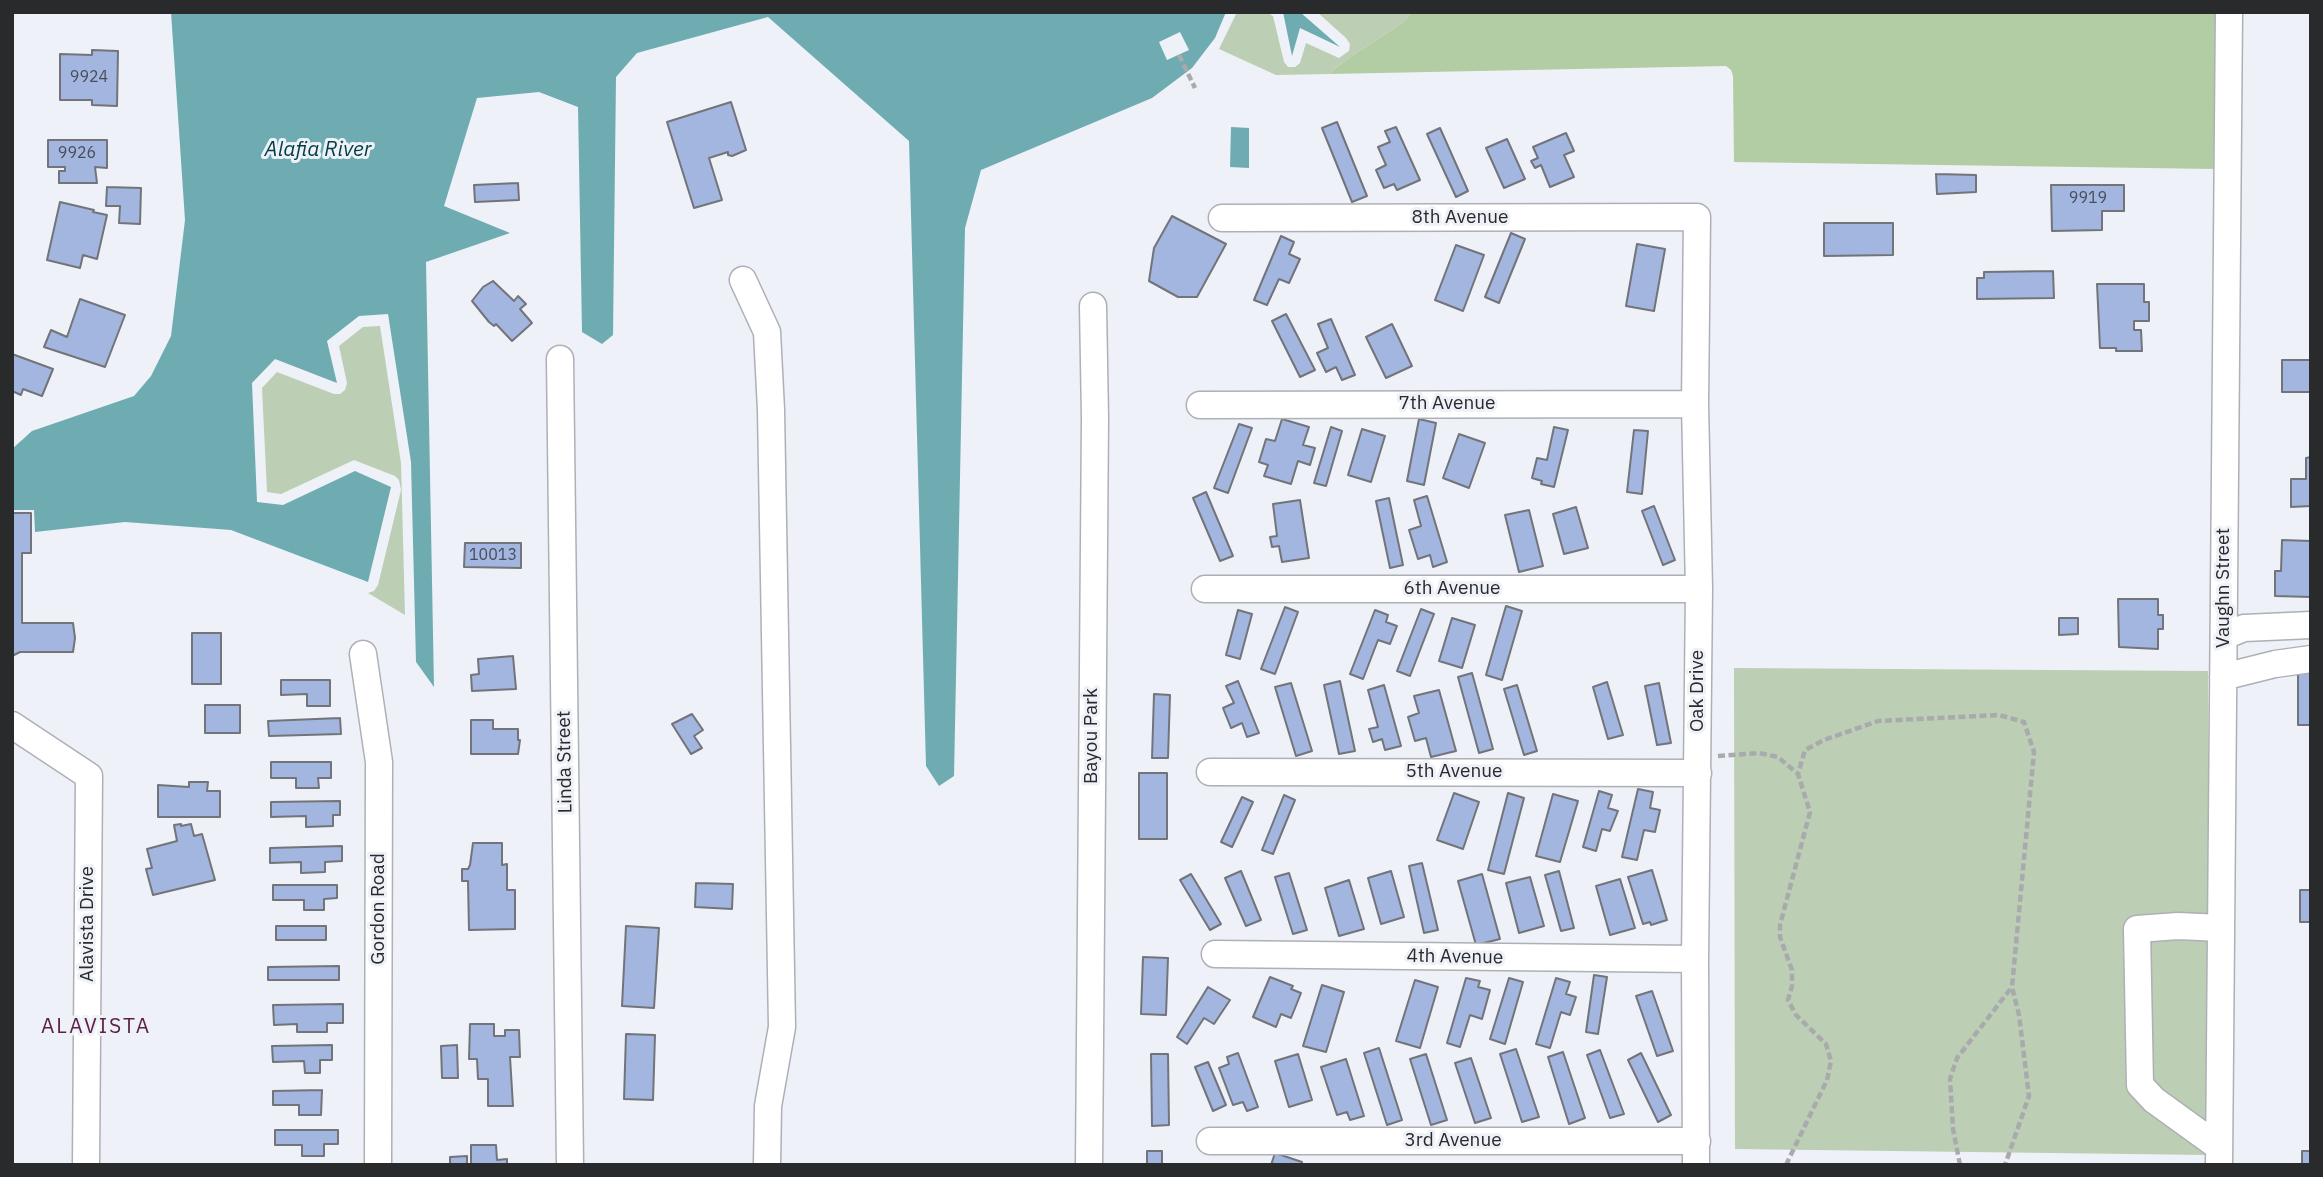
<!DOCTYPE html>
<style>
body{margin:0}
#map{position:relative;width:2323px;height:1177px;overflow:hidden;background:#eef1f7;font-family:"IBM Plex Sans",sans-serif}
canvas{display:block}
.frame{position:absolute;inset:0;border:14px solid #292a2c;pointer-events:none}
</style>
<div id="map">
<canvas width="2323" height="1177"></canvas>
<div class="frame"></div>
</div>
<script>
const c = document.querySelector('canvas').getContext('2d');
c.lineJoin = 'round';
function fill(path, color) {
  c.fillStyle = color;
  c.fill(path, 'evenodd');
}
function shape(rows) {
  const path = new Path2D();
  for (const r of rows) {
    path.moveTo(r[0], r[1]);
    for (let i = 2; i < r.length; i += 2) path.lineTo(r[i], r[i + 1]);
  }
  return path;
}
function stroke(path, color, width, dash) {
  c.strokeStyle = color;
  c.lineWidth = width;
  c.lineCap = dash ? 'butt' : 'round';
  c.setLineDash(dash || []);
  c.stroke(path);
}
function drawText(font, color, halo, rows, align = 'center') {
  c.font = font + ' "IBM Plex Sans",sans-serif';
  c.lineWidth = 6;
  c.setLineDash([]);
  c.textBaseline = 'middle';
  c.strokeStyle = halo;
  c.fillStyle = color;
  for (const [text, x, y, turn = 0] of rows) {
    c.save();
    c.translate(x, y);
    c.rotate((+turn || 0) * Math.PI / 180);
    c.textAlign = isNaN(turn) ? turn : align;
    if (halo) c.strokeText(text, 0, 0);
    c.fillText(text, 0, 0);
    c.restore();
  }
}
fill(shape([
 [1237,12,1266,12,1273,16,1284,62,1288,67,1295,67,1300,63,1306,43,1339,58,1349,51,1350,44,1346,38,1317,12,1412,12,1401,24,1347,59,1329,74,1276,75,1219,49],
 [380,326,401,463,405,615,368,593,374,591,378,585,401,490,399,480,395,476,354,460,281,494,267,492,262,388,277,372,334,394,340,394,345,390,347,383,339,346,363,327],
 [1734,668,2208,671,2209,1155,1735,1149]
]), '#bcceb3');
fill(shape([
 [1412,12,2217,12,2216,169,1734,162,1733,76,1731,70,1726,66,1329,74,1347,59,1401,24]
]), '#b2cca3');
fill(shape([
 [171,12,1226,12,1215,38,1192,68,1152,98,981,170,965,228,954,776,939,786,926,766,909,141,768,17,637,53,616,77,613,335,602,344,582,332,578,107,539,92,477,98,444,206,510,233,426,262,434,687,416,662,411,462,388,314,359,316,327,341,337,383,275,359,252,383,257,502,283,505,355,471,391,487,368,582,231,530,125,522,35,532,34,510,12,510,12,449,32,431,134,396,151,376,171,336,185,220],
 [1283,12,1300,12,1340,47,1300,28,1292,56],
 [1231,127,1249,128,1249,168,1230,167]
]), '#6facb2');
fill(shape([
 [1180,32,1189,50,1167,60,1159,42]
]), '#eef1f7');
const building = shape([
 [92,50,118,51,117,106,92,105,92,100,60,100,60,54,92,55,92,50],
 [731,102,746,150,732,156,728,155,728,152,709,158,722,200,694,208,667,122,731,102],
 [1337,122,1367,196,1352,202,1322,128,1337,122],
 [1396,127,1420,180,1397,190,1394,184,1384,188,1376,170,1386,165,1378,147,1390,142,1385,131,1396,127],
 [1440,128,1468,191,1456,197,1427,134,1440,128],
 [1566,133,1574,151,1564,155,1574,177,1550,187,1541,165,1535,168,1531,161,1538,158,1533,147,1566,133],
 [1507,139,1525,179,1504,188,1486,148,1507,139],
 [48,140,107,140,107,168,95,167,97,183,59,183,59,171,65,171,65,167,48,167,48,140],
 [1936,174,1976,175,1976,192,1937,194,1936,174],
 [518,183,519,200,475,202,474,185,518,183],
 [2051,185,2124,185,2124,211,2102,211,2102,230,2052,231,2051,185],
 [107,187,141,188,140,224,119,223,120,206,106,206,107,187],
 [60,202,94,210,93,212,107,215,97,259,83,255,80,268,47,260,60,202],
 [1172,216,1226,244,1197,297,1178,297,1149,281,1154,248,1172,216],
 [1824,223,1893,223,1893,255,1824,256,1824,223],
 [1511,233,1525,239,1499,303,1485,297,1511,233],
 [1281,236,1294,242,1289,254,1300,259,1289,283,1279,279,1267,305,1254,300,1281,236],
 [1637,244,1665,249,1654,311,1626,306,1637,244],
 [1456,245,1484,255,1463,311,1435,300,1456,245],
 [2053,271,2054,298,1977,299,1977,278,1984,278,1984,272,2053,271],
 [493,281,514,301,518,296,526,304,520,309,532,323,512,341,496,324,494,326,489,322,472,301,483,287,493,281],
 [2097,284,2144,284,2144,302,2149,302,2149,321,2134,321,2134,330,2141,330,2142,351,2116,351,2116,348,2100,348,2097,284],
 [80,299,125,315,105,367,44,347,51,330,67,337,80,299],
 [1286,314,1315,370,1300,377,1272,321,1286,314],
 [1331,319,1355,375,1342,380,1336,367,1326,372,1317,353,1328,348,1318,324,1331,319],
 [1392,324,1412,366,1386,378,1366,337,1392,324],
 [12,354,53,369,42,396,23,389,21,395,12,391,12,354],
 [2282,360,2311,360,2311,392,2282,392,2282,360],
 [1282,419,1309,427,1303,445,1315,448,1310,465,1298,461,1291,484,1264,476,1268,465,1259,462,1266,439,1275,441,1282,419],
 [1419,419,1436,423,1424,485,1407,481,1419,419],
 [1239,424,1252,428,1228,493,1214,488,1239,424],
 [1331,427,1342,431,1326,486,1314,483,1331,427],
 [1554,427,1568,430,1554,487,1541,484,1542,481,1532,478,1537,458,1547,460,1554,427],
 [1362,429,1385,436,1371,482,1348,475,1362,429],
 [1634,430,1648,431,1642,494,1627,492,1634,430],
 [1459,434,1485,443,1469,488,1443,478,1459,434],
 [2311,457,2311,506,2291,507,2291,479,2306,479,2306,458,2311,457],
 [1206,492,1233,556,1220,561,1193,498,1206,492],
 [1427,496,1447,562,1433,567,1430,555,1418,559,1409,530,1421,526,1414,500,1427,496],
 [1389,498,1403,565,1390,568,1376,501,1389,498],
 [1300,500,1309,558,1282,562,1279,546,1272,547,1270,537,1277,536,1273,504,1300,500],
 [1654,506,1675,560,1663,565,1642,511,1654,506],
 [1576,507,1588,548,1564,554,1553,514,1576,507],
 [1529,510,1543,566,1519,572,1505,515,1529,510],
 [12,513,31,513,31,553,22,553,22,623,73,623,75,638,73,652,20,652,12,656,12,513],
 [2282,540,2311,541,2311,597,2275,596,2275,571,2281,571,2282,540],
 [465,543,521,543,521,568,464,567,465,543],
 [2118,599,2158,599,2158,615,2163,615,2163,629,2158,629,2158,649,2119,647,2118,599],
 [1506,606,1522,611,1502,680,1486,675,1506,606],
 [1285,607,1298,612,1275,674,1261,669,1285,607],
 [1421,609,1434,614,1410,676,1397,671,1421,609],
 [1238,610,1252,614,1240,659,1226,655,1238,610],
 [1375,610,1388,615,1386,622,1397,626,1390,644,1378,640,1363,679,1350,674,1375,610],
 [1452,618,1475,625,1462,668,1439,661,1452,618],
 [2059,618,2078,618,2078,634,2059,635,2059,618],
 [192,633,221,633,221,684,192,684,192,633],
 [513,656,516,689,472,691,471,675,479,674,478,659,513,656],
 [2298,665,2311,665,2311,725,2298,725,2298,665],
 [1472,673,1493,749,1479,753,1458,677,1472,673],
 [281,680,330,680,330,706,307,706,307,694,281,695,281,680],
 [1238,681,1259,733,1247,737,1242,723,1231,728,1223,708,1234,703,1226,686,1238,681],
 [1340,681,1355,751,1339,754,1324,685,1340,681],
 [1607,682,1623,735,1608,739,1593,687,1607,682],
 [1291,683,1312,751,1296,756,1275,687,1291,683],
 [1659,683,1671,743,1657,745,1645,686,1659,683],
 [1384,685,1401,746,1385,750,1382,739,1373,742,1369,729,1378,727,1368,690,1384,685],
 [1517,685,1537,751,1524,755,1504,689,1517,685],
 [1439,690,1456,751,1431,757,1426,738,1415,741,1408,717,1419,713,1414,696,1439,690],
 [1154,694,1170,695,1168,758,1152,758,1154,694],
 [205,705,240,705,240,733,205,733,205,705],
 [692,714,703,730,694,736,702,748,691,754,672,724,692,714],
 [340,718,341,734,269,736,268,721,340,718],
 [471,720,493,720,493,729,518,729,518,740,520,740,518,754,471,754,471,720],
 [271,762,331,762,331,778,318,778,319,788,296,788,296,778,271,778,271,762],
 [1139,773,1167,773,1167,839,1139,839,1139,773],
 [189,782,208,782,207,791,220,791,220,817,158,817,158,785,189,787,189,782],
 [1638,789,1653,792,1650,808,1660,810,1655,832,1644,830,1637,860,1622,857,1638,789],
 [1599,791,1612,795,1608,808,1618,811,1610,831,1602,829,1596,851,1583,847,1599,791],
 [1454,793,1479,802,1463,849,1437,840,1454,793],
 [1508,793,1524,798,1504,874,1488,870,1508,793],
 [1553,794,1578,801,1560,862,1536,856,1553,794],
 [1284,795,1295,800,1273,854,1262,850,1284,795],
 [1242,797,1253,802,1232,847,1221,842,1242,797],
 [340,801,340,815,333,815,333,826,306,827,306,816,271,817,271,802,340,801],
 [181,824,181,826,191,824,194,836,202,834,215,880,153,895,146,869,152,868,147,849,177,841,174,825,181,824],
 [473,843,502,843,502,865,507,864,507,890,515,890,515,929,469,930,468,881,462,881,462,869,468,869,470,865,473,843],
 [342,846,342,861,325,862,325,872,301,873,301,862,270,863,270,848,342,846],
 [1422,863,1438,930,1424,933,1409,866,1422,863],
 [1652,870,1667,920,1651,925,1650,922,1643,924,1628,877,1652,870],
 [1241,871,1261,920,1246,926,1225,878,1241,871],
 [1391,871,1404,917,1381,924,1368,878,1391,871],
 [1559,871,1574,928,1561,931,1545,875,1559,871],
 [1289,873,1307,930,1293,934,1275,877,1289,873],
 [1191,874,1221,924,1210,930,1180,880,1191,874],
 [1482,874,1500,939,1476,945,1458,881,1482,874],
 [1530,877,1544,926,1519,933,1506,883,1530,877],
 [1620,879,1635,928,1610,935,1596,886,1620,879],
 [1349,880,1364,929,1339,936,1325,888,1349,880],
 [696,883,733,884,732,909,695,907,696,883],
 [273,885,337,885,337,898,324,899,324,910,304,910,304,900,273,900,273,885],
 [2300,890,2311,890,2311,922,2300,922,2300,890],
 [276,926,326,926,326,940,276,940,276,926],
 [626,926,659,928,654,1008,622,1006,626,926],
 [1143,957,1168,958,1166,1015,1141,1014,1143,957],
 [339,966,339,980,268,980,268,967,339,966],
 [1594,975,1607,977,1598,1034,1586,1032,1594,975],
 [1270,977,1293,986,1291,989,1301,993,1291,1018,1281,1014,1276,1027,1253,1017,1270,977],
 [1466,978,1480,981,1478,987,1490,990,1482,1019,1470,1015,1460,1047,1447,1043,1466,978],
 [1509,978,1523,982,1505,1044,1490,1039,1509,978],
 [1556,978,1570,982,1566,994,1576,997,1570,1015,1561,1012,1550,1048,1536,1044,1556,978],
 [1415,980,1438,987,1420,1048,1396,1041,1415,980],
 [1322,985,1344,992,1326,1052,1303,1046,1322,985],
 [1208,987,1230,1000,1214,1024,1204,1018,1187,1044,1177,1037,1208,987],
 [1652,991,1673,1051,1657,1056,1636,996,1652,991],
 [343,1004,343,1023,327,1023,327,1032,297,1032,297,1024,274,1025,273,1005,343,1004],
 [470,1024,494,1024,494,1036,505,1036,505,1030,519,1030,520,1057,510,1057,513,1106,488,1106,488,1079,478,1079,477,1059,469,1059,470,1024],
 [626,1034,655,1035,653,1100,624,1099,626,1034],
 [332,1045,332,1060,320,1060,320,1073,305,1073,304,1061,273,1062,272,1046,332,1045],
 [457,1045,458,1078,442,1078,441,1046,457,1045],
 [1379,1048,1402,1120,1387,1125,1364,1053,1379,1048],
 [1516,1049,1539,1117,1522,1122,1500,1054,1516,1049],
 [1600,1050,1624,1114,1610,1118,1587,1055,1600,1050],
 [1563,1052,1585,1118,1569,1124,1548,1057,1563,1052],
 [1238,1053,1258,1107,1247,1111,1243,1102,1233,1105,1219,1068,1229,1064,1227,1057,1238,1053],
 [1641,1053,1671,1115,1658,1122,1628,1060,1641,1053],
 [1151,1054,1168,1054,1169,1125,1152,1126,1151,1054],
 [1298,1054,1312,1100,1289,1107,1275,1061,1298,1054],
 [1426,1054,1447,1120,1431,1125,1410,1059,1426,1054],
 [1471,1058,1491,1118,1475,1123,1455,1063,1471,1058],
 [1346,1059,1364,1116,1350,1120,1347,1112,1337,1115,1321,1067,1346,1059],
 [1208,1062,1226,1105,1213,1111,1195,1067,1208,1062],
 [322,1090,321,1115,299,1115,299,1105,273,1105,273,1091,322,1090],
 [275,1130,338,1130,338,1144,324,1144,324,1156,302,1156,302,1145,275,1145,275,1130],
 [471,1145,496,1145,497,1160,507,1159,507,1165,471,1165,471,1145],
 [1147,1151,1162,1151,1162,1165,1147,1165,1147,1151],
 [2302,1151,2311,1151,2311,1165,2302,1165,2302,1151],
 [1275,1153,1302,1162,1301,1165,1271,1165,1275,1153],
 [467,1156,467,1165,450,1165,450,1157,467,1156]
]);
fill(building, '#a3b6e0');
stroke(building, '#72747a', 2);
const minor = shape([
 [1222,218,1697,217,1695,404,1699,589,1695,959,1696,1165],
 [743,280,767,332,771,410,782,1027,768,1106,767,1165],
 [560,359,570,1165],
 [1200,405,1695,404],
 [1205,589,1699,589],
 [2224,636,2244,628,2311,625],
 [363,654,379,762,378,1165],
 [2223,677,2275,664,2311,659],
 [12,725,89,776,86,1165],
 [1210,772,1698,773],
 [1215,954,1695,959],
 [1210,1141,1697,1141],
 [2219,1147,2154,1100,2140,1085,2137,929,2178,926,2221,928],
 [1089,1165,1095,418,1093,306],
 [2219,1165,2229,12]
]);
stroke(minor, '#adb0b6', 29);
stroke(shape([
 [1179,55,1195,88],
 [1718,756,1759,753,1778,757,1798,774],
 [1786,1165,1827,1080,1831,1061,1826,1044,1796,1015,1788,1000,1792,986,1792,970,1780,937,1780,925,1810,812,1798,774,1805,750,1824,740,1878,721,1999,715,2024,722,2034,752,2012,987,2019,1015,2029,1096,2005,1165],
 [1960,1165,1953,1129,1950,1079,1957,1058,2012,987]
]), '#a8aaae', 4.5, [7, 3.5]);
stroke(minor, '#fff', 26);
drawText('16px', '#484d59', null, [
 ["9924",89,77],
 ["9926",77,153],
 ["9919",2088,198],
 ["10013",493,555]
]);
drawText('19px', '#292a2c', '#eef1f7', [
 ["8th Avenue",1460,218],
 ["7th Avenue",1447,404],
 ["Vaughn Street",2224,588,-90],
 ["6th Avenue",1452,589],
 ["Oak Drive",1698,691,-90],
 ["Bayou Park",1092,736,-90],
 ["Linda Street",565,762,-91],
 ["5th Avenue",1454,772],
 ["Gordon Road",379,909,-90],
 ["Alavista Drive",88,924,-90],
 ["4th Avenue",1455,957,1],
 ["3rd Avenue",1453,1141]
]);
drawText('italic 21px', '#013e43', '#eef1f7', [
 ["Alafia River",318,150]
]);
c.letterSpacing = '2px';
drawText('21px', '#5d2146', '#eef1f7', [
 ["ALAVISTA",96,1027]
]);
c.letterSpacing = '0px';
</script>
